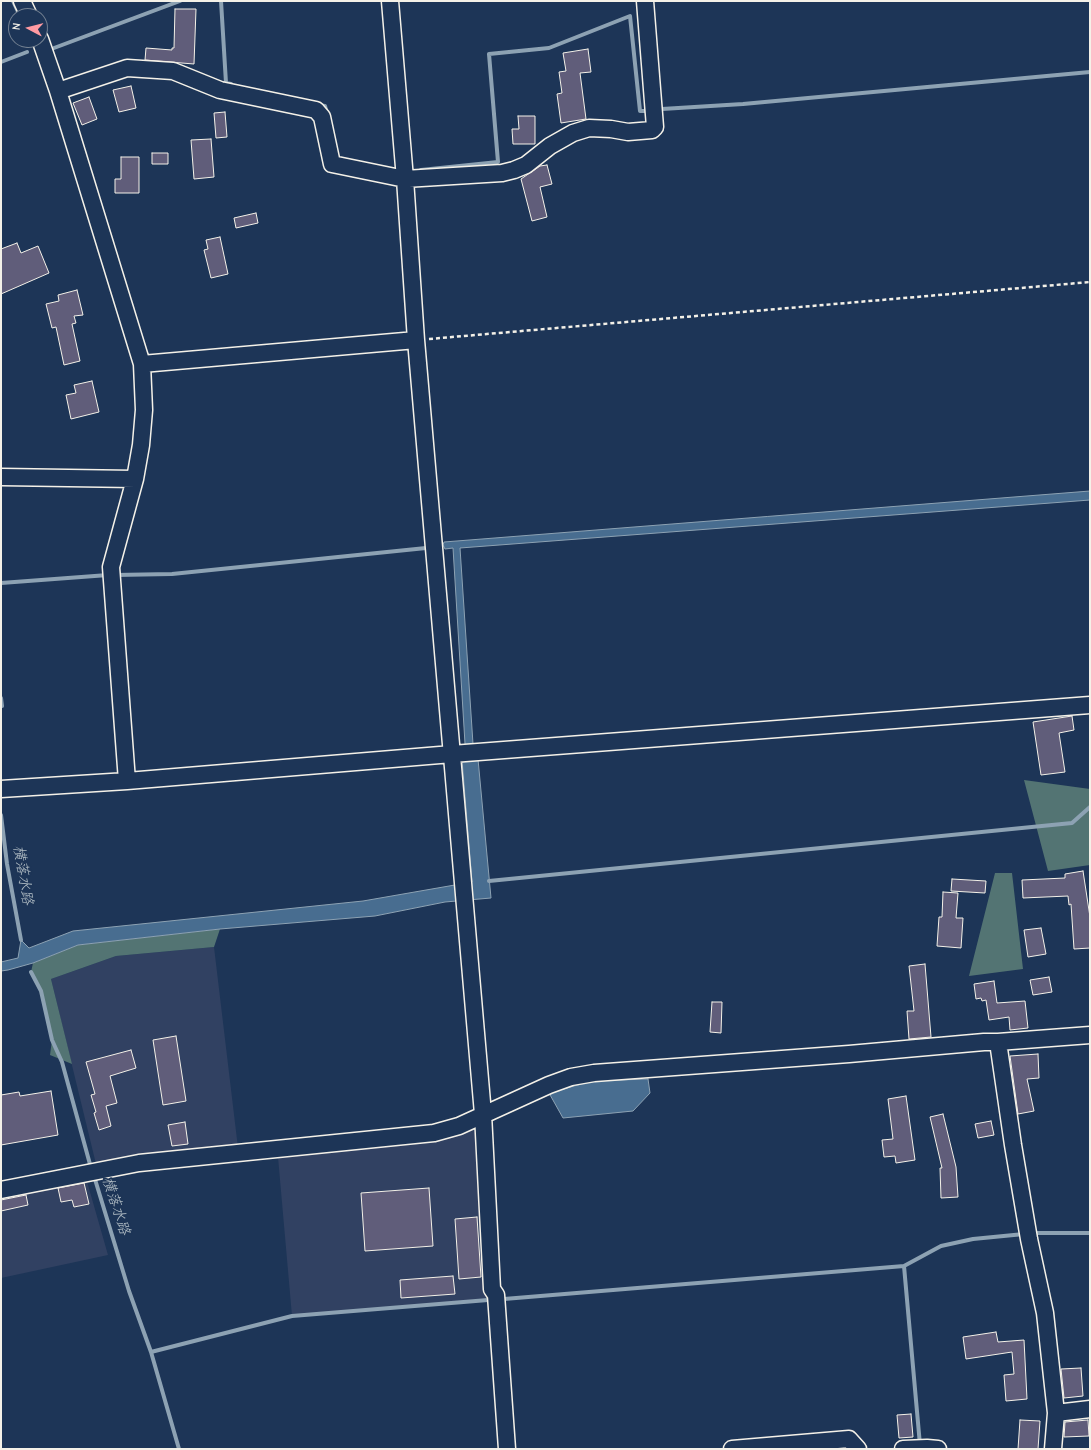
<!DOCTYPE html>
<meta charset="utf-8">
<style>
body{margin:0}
#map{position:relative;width:1091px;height:1450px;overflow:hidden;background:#1d3557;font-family:"Comic Neue",sans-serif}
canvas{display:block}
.frame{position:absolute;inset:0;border:2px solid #f4f1e8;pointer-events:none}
.north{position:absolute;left:8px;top:8px;width:40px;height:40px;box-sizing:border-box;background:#1d3557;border:1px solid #738091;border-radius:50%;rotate:277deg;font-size:11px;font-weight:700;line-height:16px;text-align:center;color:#f4f1e8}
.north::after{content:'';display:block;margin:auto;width:14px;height:18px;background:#ff9aa2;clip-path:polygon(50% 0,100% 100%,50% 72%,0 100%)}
</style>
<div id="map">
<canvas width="1091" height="1450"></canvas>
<div class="frame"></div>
<div class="north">N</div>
</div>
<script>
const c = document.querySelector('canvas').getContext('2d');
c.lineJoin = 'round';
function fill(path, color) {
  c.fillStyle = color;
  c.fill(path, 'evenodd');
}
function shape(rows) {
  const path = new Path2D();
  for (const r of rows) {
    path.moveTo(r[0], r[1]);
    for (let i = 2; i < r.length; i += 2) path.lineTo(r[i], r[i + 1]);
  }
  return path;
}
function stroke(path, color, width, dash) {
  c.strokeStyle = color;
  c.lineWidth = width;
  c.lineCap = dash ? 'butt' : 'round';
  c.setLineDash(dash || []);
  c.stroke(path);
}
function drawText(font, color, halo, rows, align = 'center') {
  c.font = font + ' "Comic Neue","Klee One",sans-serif';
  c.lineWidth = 3.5;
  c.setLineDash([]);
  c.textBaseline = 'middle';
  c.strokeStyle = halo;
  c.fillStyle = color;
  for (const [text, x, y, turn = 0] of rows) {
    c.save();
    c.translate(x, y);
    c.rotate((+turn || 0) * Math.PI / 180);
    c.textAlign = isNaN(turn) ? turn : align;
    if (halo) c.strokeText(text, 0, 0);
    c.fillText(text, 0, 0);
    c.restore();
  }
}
fill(shape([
 [214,947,238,1148,96,1164,51,979,116,956],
 [476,1127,488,1300,292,1316,278,1157,441,1139],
 [86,1178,108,1255,1,1278,1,1195]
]), '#314162');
fill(shape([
 [1024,780,1090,789,1090,865,1048,871],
 [995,873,1012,873,1023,969,969,976],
 [220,929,214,947,116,956,51,979,72,1064,50,1055,52,1040,41,991,31,972,33,963,78,945]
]), '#537473');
const water = shape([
 [1090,491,1090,500,460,548,474,759,478,759,491,898,445,902,375,916,220,929,78,945,33,963,8,970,1,971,1,962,18,958,21,940,29,948,73,931,363,901,472,882,462,760,466,760,453,548,445,549,443,545,444,542,1090,491],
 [648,1079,650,1093,633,1111,563,1118,549,1093,592,1081,648,1079]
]);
fill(water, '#486d90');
stroke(water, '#8da2b3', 1);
stroke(shape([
 [13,1,20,16],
 [221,1,226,83,231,84],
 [54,48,180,1],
 [1,62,27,52],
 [318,105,325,106,327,114],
 [662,109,743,104,1090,72],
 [421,170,498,162,489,54,549,48,630,16,640,111,647,111],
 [115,575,172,574,426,548],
 [1,583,108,575],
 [1,698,2,706],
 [1,815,7,864,21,940],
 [489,881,1072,823,1090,807],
 [31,972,41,991,52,1040,62,1062,91,1168],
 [94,1176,129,1291,151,1352,179,1449],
 [1031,1233,1090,1233],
 [904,1266,920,1445],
 [504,1299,904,1266,941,1246,973,1239,1024,1234],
 [151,1352,292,1316,488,1300]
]), '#8da2b3', 4);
const building = shape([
 [175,9,196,9,194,64,145,60,146,48,172,50,172,48,174,48,175,9],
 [588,49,591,72,580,73,586,119,561,123,557,94,562,93,559,72,566,71,563,53,588,49],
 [131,86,136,108,119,112,113,90,131,86],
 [89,97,97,119,82,125,73,103,89,97],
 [225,112,227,137,216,138,214,113,225,112],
 [518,116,535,116,535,144,513,144,512,129,519,129,518,116],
 [211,139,214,177,194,179,191,140,211,139],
 [152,153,168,153,168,164,152,164,152,153],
 [121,157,139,157,139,193,115,193,115,179,121,179,121,157],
 [547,165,552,184,540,187,547,217,532,221,521,179,540,166,547,165],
 [256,213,258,223,236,228,234,218,256,213],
 [220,237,228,274,211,278,204,250,208,249,206,240,220,237],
 [17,243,21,253,38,246,49,273,1,294,1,249,17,243],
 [77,290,83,315,74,316,76,323,72,324,80,361,64,365,56,327,52,328,46,304,59,301,58,295,77,290],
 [92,381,99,412,71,419,66,395,76,393,74,385,92,381],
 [1072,716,1074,730,1059,733,1065,772,1041,775,1033,722,1072,716],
 [1083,871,1090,917,1090,948,1074,949,1071,904,1069,905,1068,896,1023,898,1022,880,1065,878,1065,874,1083,871],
 [952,879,986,881,985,893,951,891,952,879],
 [943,892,958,893,956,918,963,918,961,948,937,946,939,917,942,917,943,892],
 [1041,928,1046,954,1028,957,1024,930,1041,928],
 [925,964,931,1037,909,1039,907,1011,914,1011,909,966,925,964],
 [1049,977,1052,992,1033,995,1030,980,1049,977],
 [994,981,997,1003,1025,1001,1028,1028,1010,1030,1009,1017,989,1020,986,1000,982,1001,981,998,976,999,974,984,994,981],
 [712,1002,722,1002,721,1033,710,1032,712,1002],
 [176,1036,186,1101,163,1105,153,1040,176,1036],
 [131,1050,136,1068,110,1076,117,1103,106,1106,111,1126,99,1130,94,1113,96,1112,91,1095,95,1094,86,1062,131,1050],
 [1038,1054,1039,1078,1027,1079,1034,1111,1018,1114,1010,1056,1038,1054],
 [51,1091,58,1135,1,1145,1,1095,19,1092,20,1096,51,1091],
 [906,1096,915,1160,896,1163,895,1156,884,1157,882,1140,893,1139,888,1099,906,1096],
 [943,1114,956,1167,958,1197,941,1198,940,1168,942,1168,930,1117,943,1114],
 [991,1121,994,1135,978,1138,975,1124,991,1121],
 [185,1122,188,1144,172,1146,168,1125,185,1122],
 [84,1183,89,1204,74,1207,72,1200,61,1202,58,1188,84,1183],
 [429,1188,433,1246,365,1251,361,1193,429,1188],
 [26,1195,28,1205,1,1211,1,1200,26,1195],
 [477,1217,481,1277,459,1279,455,1219,477,1217],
 [453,1276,455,1294,401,1298,400,1280,453,1276],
 [996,1332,998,1342,1024,1340,1027,1399,1006,1401,1004,1375,1014,1374,1012,1352,966,1359,963,1337,996,1332],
 [1081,1368,1083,1396,1064,1398,1061,1369,1081,1368],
 [911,1414,913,1437,899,1438,897,1415,911,1414],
 [1020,1420,1040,1421,1038,1449,1018,1449,1020,1420],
 [1088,1420,1089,1436,1064,1437,1065,1422,1088,1420]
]);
fill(building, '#605d7a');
stroke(building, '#f4f1e8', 1);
const minor = shape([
 [22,1,29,16],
 [390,1,405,179,416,340,483,1114,492,1289,496,1295,507,1449],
 [40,39,58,91,142,364,144,410,141,445,135,479,111,567,127,781],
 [58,91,127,68,173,71,220,90,316,110,322,117,332,164,405,179,502,173,514,170,526,165,550,146,573,133,589,128,611,129,628,132,652,130,655,127,645,1],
 [142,364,416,340],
 [1,477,135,479],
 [1,789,127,781,452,754,1090,705],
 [998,1042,1013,1145,1029,1239,1045,1313,1056,1413,1053,1449],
 [1,1190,139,1163,434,1133,459,1126,549,1085,571,1077,594,1073,849,1054,984,1042,998,1042,1090,1035],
 [1056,1413,1090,1409],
 [732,1449,849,1439,858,1449],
 [903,1449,927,1448,938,1449]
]);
stroke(minor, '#f4f1e8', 19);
stroke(shape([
 [429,339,1090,282]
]), '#f4f1e8', 2.5, [4, 3]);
stroke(minor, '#1d3557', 16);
drawText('italic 15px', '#b8c3c9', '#1d3557', [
 ["横落水路",23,875,81],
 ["横落水路",116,1206,72]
]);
</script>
